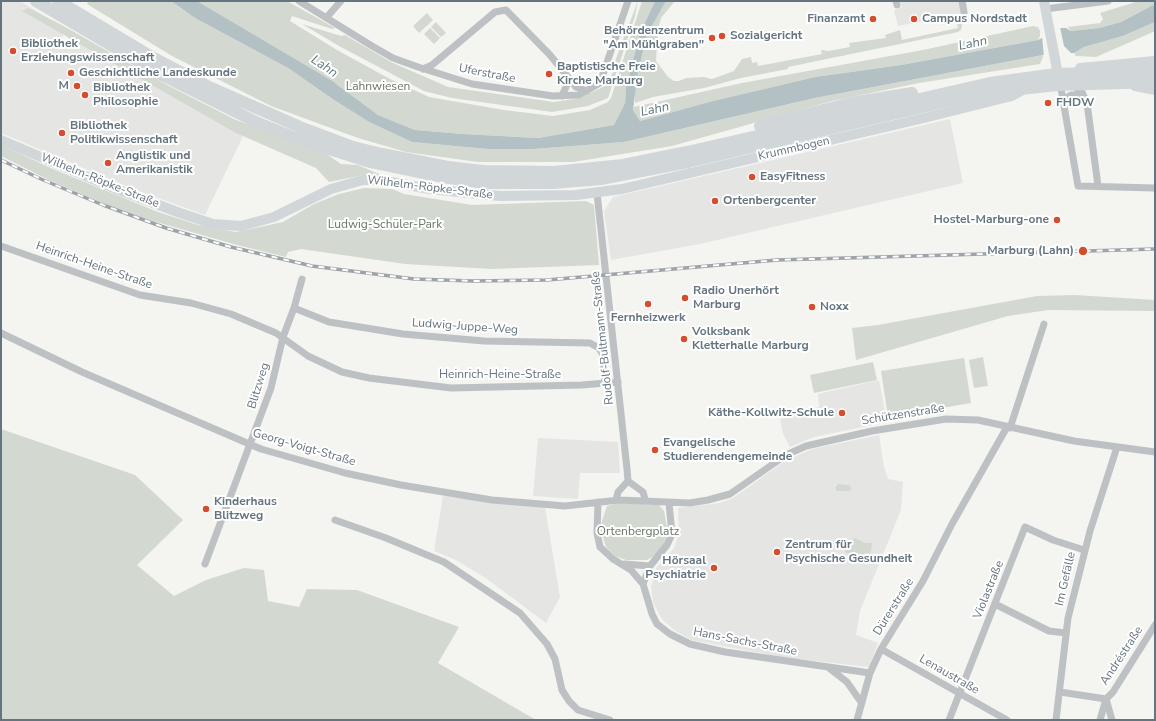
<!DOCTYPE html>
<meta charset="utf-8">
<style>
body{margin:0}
#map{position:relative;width:1156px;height:721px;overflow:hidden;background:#f4f4f0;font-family:"Nunito Sans",sans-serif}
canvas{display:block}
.frame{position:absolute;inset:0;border:2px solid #65757f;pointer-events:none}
</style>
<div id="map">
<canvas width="1156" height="721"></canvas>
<div class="frame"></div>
</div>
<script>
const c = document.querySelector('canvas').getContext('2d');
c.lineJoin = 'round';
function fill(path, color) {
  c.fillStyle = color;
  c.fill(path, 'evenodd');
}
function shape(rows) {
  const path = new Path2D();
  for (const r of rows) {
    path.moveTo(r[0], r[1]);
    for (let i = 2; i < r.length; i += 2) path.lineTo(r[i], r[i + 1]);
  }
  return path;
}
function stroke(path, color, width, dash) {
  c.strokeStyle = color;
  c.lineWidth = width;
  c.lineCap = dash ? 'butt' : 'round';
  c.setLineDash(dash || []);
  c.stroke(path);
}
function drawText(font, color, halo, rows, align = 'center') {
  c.font = font + ' "Nunito Sans",sans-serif';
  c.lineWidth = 4;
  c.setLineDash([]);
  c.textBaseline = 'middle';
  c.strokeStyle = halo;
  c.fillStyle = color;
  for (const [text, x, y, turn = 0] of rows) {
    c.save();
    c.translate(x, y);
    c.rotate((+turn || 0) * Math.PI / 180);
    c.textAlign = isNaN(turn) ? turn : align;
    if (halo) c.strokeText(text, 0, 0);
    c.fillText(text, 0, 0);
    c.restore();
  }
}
fill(shape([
 [1,1,20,1,66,29,60,42,65,44,70,34,247,128,205,215,128,187,1,133],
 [900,1,961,1,963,13,898,26,894,11,902,7],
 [950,119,963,183,700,244,611,260,604,211,613,197],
 [879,380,887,422,814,437,790,447,783,434,780,419,819,407,818,394],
 [879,435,884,467,888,479,903,482,901,510,860,611,856,635,878,643,869,667,787,658,691,640,674,630,662,619,653,603,651,587,656,568,674,548,679,534,678,508,720,503,733,498,785,461,812,449],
 [538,438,618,442,620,473,580,473,578,499,533,496],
 [443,496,545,507,560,597,546,623,487,579,456,560,434,551]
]), '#e5e5e4');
fill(shape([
 [89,1,171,1,195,18,288,68,334,100,369,122,412,142,487,149,534,149,624,142,815,98,1043,55,1043,57,1040,64,919,83,832,101,672,146,573,162,478,162,406,152,358,138,271,106,172,56,87,4],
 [197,1,287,1,335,28,332,29,292,16,290,21,337,50,390,79,429,97,504,110,553,116,590,110,608,102,611,98,642,1,655,1,640,33,626,88,625,103,614,125,538,138,463,134,415,130,378,115,331,80],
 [638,1,635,16,608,98,588,106,552,112,452,98,424,91,339,46,302,24,341,36,345,35,391,62,448,87,554,102,580,98,605,86,615,69,615,61],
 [666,1,675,1,661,18,658,29,656,61,668,77,674,81,679,81,686,78,704,77,712,79,734,71,742,59,751,57,752,63,757,62,758,66,822,54,821,50,829,51,850,47,849,43,886,38,885,35,900,30,902,40,958,28,957,23,960,22,962,22,962,26,961,30,958,32,788,67,788,69,741,78,704,88,653,97,635,103,635,85,647,35],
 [1139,1,1155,1,1155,4,1121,22,1099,28,1071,31,1068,27,1100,23,1103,19,1100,13],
 [28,8,60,24,169,86,236,120,325,153,341,164,358,165,386,177,369,174,329,182,316,168,236,133,22,11],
 [427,13,433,20,419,33,413,26],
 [436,22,446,33,441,37,431,27],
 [1155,22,1155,31,1153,32,1096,57,1076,56,1074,53,1084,47,1123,36],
 [1033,26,1038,27,1040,31,1040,36,1038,40,901,65,815,77,713,101,640,121,633,110,634,107,742,83,923,50],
 [430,28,440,38,434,44,424,34],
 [1,145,53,169,158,212,198,225,236,232,283,222,314,204,339,194,364,188,392,189,404,194,472,205,586,201,594,205,599,265,492,269,405,264,301,249,288,252,286,257,237,245,153,221,103,203,49,180,1,156],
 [1075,295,1155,300,1155,311,1048,310,1008,316,856,360,852,328,878,325,1037,296],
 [983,357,988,386,974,388,969,360],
 [964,358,971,403,888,417,881,371],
 [873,362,877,380,814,393,810,375],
 [1,429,135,475,183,520,137,565,174,596,206,580,244,568,264,570,268,601,299,607,307,589,357,590,459,627,438,663,536,720,1,720],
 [838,484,849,485,852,489,849,491,837,491,835,488],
 [618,503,659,505,664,511,668,533,662,548,656,555,647,560,626,560,615,556,606,547,601,531,602,521,607,506],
 [855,538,865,543,872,543,871,553,865,553,862,556,846,553,843,546]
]), '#d3d9d0');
fill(shape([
 [171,1,197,1,331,80,378,115,415,130,463,134,538,138,614,125,625,103,626,88,640,33,655,1,666,1,647,35,638,72,633,110,640,121,713,101,815,77,901,65,1038,40,1061,28,1066,28,1071,31,1099,28,1121,22,1155,4,1155,22,1123,36,1084,47,1074,53,1043,55,815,98,624,142,534,149,487,149,412,142,369,122,334,100,288,68,195,18]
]), '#b4c1c4');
fill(shape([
 [1060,27,1064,46,1073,55,1044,57,1042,36]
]), '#f4f4f0');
stroke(shape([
 [299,1,372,46,393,58,418,67,472,84,553,96,579,95,600,83,628,1],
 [896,1,897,5],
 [962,1,964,12],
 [1045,9,1108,1],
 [326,18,341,1],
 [423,69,432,65,495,12,506,10,550,55,576,87,587,91],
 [1060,83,1078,186,1155,188],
 [1075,87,1082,92,1087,103,1098,186],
 [562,96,569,80],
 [1064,105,1066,98,1071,95,1079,95,1085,101],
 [597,193,627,469,628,481,618,492,616,500],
 [1,246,140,295,191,303,231,314,276,333,308,356,342,372,369,378,451,388,582,385,618,382],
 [294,308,329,322,403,334,484,341,590,343,599,348,603,355,605,384],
 [1,333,82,372,261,449,345,473,401,485,492,500,565,506,619,500,690,503,708,500,730,494,786,455,806,446,872,431,946,419,978,420,1074,441,1155,452],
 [1010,428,1044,324],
 [628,481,643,492,645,499],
 [598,502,597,533,600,547,613,559,631,570,643,584,652,614,657,624,670,634,690,644,725,652,870,673],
 [335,520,386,538,444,562,520,613,547,644,555,659,562,690,569,701,578,710,610,720],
 [205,564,271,388,283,337,294,308,302,279],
 [625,564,650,566],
 [643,584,650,566,667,545,672,534,669,503],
 [995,604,1049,631,1066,633],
 [881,649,1007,720],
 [829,668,847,682,861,702],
 [1060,692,1106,699],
 [1106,699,1112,720],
 [857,720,870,673,881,649,923,581,952,524,1007,427],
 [949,720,1025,527,1053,540,1084,550],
 [1056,720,1068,618,1090,531,1117,447],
 [1100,720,1106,699,1113,692,1155,625]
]), '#bdc1c4', 7);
stroke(shape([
 [1044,1,1059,80],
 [1080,68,1155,61],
 [1135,86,1155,90],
 [1,140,116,189,180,213,213,224,241,226,274,217,331,189,363,180,379,180,430,189,500,196,576,195,622,189,924,118,1012,96,1021,91]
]), '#d1d6d9', 10);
stroke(shape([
 [36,1,162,75,258,123,295,138,370,162,442,177,485,183,553,183,601,179,688,162,961,98,1020,89,1057,85,1155,82],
 [58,1,150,56,209,87,300,127,353,147,382,154,448,167,483,171,554,172,623,165,687,152,990,83,1056,74,1155,71],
 [760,126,851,103,912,93]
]), '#d1d6d9', 12);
const rail = shape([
 [1,160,41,179,103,205,166,228,231,247,312,266,414,279,473,281,547,280,777,260,1155,249]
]);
stroke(rail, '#9da3a8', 3.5);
stroke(rail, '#fff', 2, [6]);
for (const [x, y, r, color] of [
 [873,19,4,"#d64d2e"],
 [914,19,4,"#d64d2e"],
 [722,36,4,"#d64d2e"],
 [712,38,4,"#d64d2e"],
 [13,51,4,"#d64d2e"],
 [71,73,4,"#d64d2e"],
 [549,74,4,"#d64d2e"],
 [77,86,4,"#d64d2e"],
 [85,95,4,"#d64d2e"],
 [1048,103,4,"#d64d2e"],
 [62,133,4,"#d64d2e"],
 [108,163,4,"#d64d2e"],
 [752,177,4,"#d64d2e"],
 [715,201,4,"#d64d2e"],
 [1057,220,4,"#d64d2e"],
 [1083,251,5,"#d64d2e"],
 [685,298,4,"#d64d2e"],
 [648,304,4,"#d64d2e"],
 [812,307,4,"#d64d2e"],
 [684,339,4,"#d64d2e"],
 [842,413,4,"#d64d2e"],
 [655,450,4,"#d64d2e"],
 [206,509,4,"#d64d2e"],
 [777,552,4,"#d64d2e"],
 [714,568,4,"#d64d2e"]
]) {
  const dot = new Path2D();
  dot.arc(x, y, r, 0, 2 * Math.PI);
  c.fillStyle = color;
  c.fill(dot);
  stroke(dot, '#fff', 1.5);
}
drawText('bold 12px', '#65757f', '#fff', [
 ["Finanzamt",865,19,"right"],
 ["Campus Nordstadt",922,19],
 ["Behördenzentrum",704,31,"right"],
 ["\"Am Mühlgraben\"",704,45,"right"],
 ["Sozialgericht",730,36],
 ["Bibliothek",21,44],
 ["Erziehungswissenschaft",21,58],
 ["Baptistische Freie",557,67],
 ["Kirche Marburg",557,81],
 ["Geschichtliche Landeskunde",79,73],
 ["M",69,86,"right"],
 ["Bibliothek",93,88],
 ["Philosophie",93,102],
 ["FHDW",1056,103],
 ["Bibliothek",70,126],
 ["Politikwissenschaft",70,140],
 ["Anglistik und",116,156],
 ["Amerikanistik",116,170],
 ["EasyFitness",760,177],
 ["Ortenbergcenter",723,201],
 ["Hostel-Marburg-one",1049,220,"right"],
 ["Marburg (Lahn)",1074,251,"right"],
 ["Radio Unerhört",693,291],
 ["Marburg",693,305],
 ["Noxx",820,307],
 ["Fernheizwerk",648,318,"center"],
 ["Volksbank",692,332],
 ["Kletterhalle Marburg",692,346],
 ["Käthe-Kollwitz-Schule",834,413,"right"],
 ["Evangelische",663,443],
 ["Studierendengemeinde",663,457],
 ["Kinderhaus",214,502],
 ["Blitzweg",214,516],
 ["Zentrum für",785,545],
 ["Psychische Gesundheit",785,559],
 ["Hörsaal",706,561,"right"],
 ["Psychiatrie",706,575,"right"]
], 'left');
drawText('12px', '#65757f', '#fff', [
 ["Uferstraße",487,74,11],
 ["Krummbogen",794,149,-13],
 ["Wilhelm-Röpke-Straße",100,181,22],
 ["Wilhelm-Röpke-Straße",430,188,7],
 ["Heinrich-Heine-Straße",94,266,19],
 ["Ludwig-Juppe-Weg",465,327,4],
 ["Rudolf-Bultmann-Straße",603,338,-96],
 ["Heinrich-Heine-Straße",500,375],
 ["Blitzweg",259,386,-73],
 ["Schützenstraße",903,415,-9],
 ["Georg-Voigt-Straße",304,448,16],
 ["Im Gefälle",1066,579,-77],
 ["Violastraße",989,590,-68],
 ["Dürerstraße",894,607,-58],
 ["Hans-Sachs-Straße",745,642,11],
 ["Andréstraße",1122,656,-57],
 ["Lenaustraße",949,675,30]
]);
drawText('12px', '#687763', '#fff', [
 ["Lahnwiesen",378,87],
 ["Ludwig-Schüler-Park",385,225],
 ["Ortenbergplatz",638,532]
]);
drawText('italic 13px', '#61777d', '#fff', [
 ["Lahn",973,44,-12],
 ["Lahn",324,67,34],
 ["Lahn",655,110,-12]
]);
</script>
